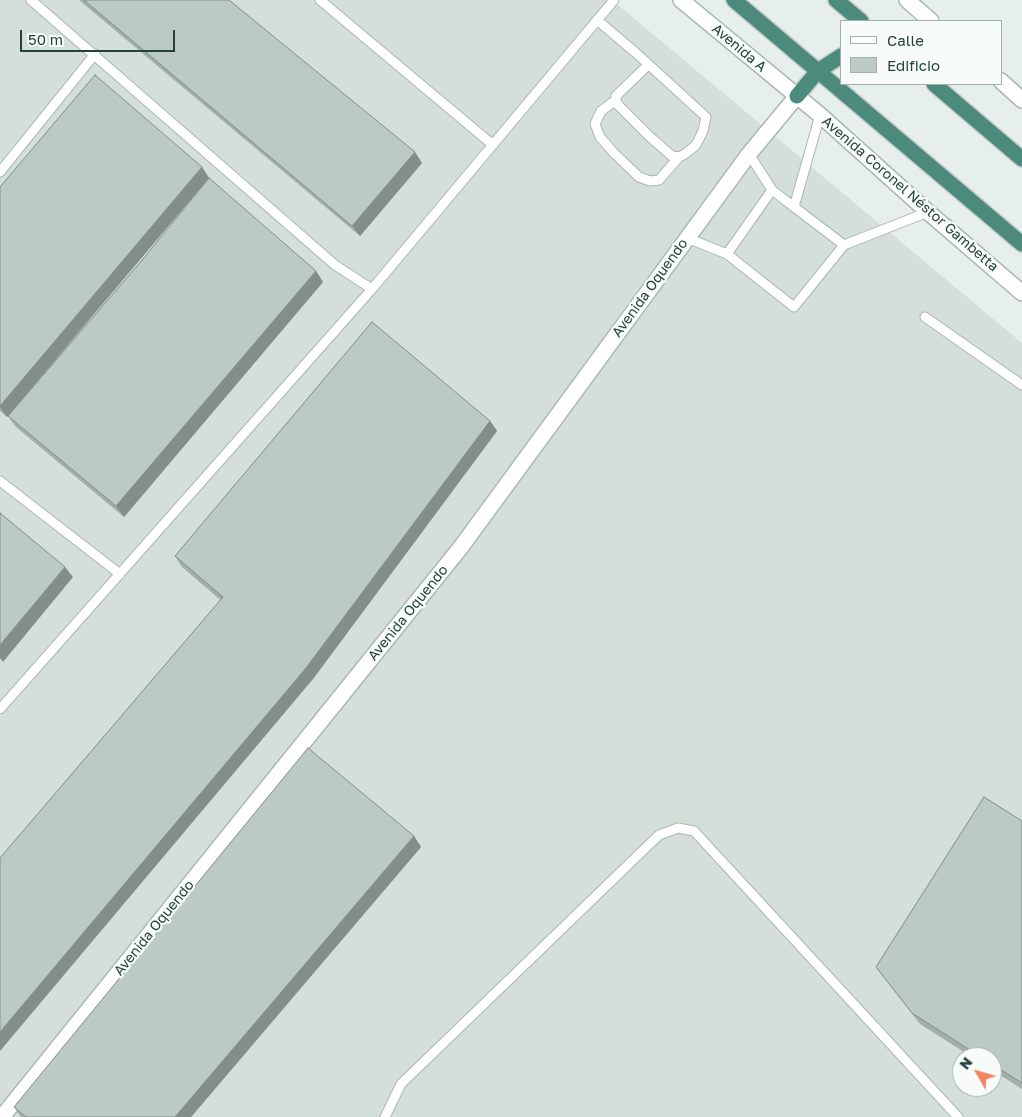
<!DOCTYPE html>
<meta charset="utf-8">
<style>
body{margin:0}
#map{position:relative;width:1022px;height:1117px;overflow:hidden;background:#e6efeb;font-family:"Golos Text",sans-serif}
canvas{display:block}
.legend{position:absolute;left:840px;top:20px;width:162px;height:65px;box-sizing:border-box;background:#f7fbf9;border:1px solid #a3b1ad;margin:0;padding:6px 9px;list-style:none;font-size:15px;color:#24423a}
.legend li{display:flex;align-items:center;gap:10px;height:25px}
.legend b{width:25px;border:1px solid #a3b1ad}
.north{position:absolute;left:952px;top:1047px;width:50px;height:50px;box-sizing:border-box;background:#f7fbf9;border:1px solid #a3b1ad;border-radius:50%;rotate:308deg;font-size:14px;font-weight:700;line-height:20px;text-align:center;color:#24423a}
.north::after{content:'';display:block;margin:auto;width:18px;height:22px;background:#f4845f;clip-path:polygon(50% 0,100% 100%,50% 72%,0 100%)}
.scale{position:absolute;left:20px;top:30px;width:155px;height:22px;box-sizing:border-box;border:2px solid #24423a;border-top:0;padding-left:6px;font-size:15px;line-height:18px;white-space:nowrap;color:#24423a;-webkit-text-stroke:4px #f7fbf9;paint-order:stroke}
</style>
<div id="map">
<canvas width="1022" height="1117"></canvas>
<ul class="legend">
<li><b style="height:6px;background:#fff"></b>Calle</li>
<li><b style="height:14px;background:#bbcac4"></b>Edificio</li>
</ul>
<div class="north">N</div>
<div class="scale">50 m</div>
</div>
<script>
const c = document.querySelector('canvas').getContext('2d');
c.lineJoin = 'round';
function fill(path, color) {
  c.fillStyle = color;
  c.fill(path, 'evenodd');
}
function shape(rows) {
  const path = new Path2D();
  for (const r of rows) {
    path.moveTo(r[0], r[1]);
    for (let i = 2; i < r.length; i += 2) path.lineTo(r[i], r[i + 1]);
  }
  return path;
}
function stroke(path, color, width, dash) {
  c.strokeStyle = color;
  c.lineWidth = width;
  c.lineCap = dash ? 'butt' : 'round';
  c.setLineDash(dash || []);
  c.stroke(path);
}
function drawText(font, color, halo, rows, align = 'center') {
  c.font = font + ' "Golos Text",sans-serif';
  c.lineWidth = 4.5;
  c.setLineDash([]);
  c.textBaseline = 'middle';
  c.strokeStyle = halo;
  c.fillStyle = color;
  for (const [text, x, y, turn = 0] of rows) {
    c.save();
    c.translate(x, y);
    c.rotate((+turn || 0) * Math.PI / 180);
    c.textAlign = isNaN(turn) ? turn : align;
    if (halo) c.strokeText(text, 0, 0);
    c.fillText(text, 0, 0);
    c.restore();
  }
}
fill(shape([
 [0,0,612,0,1022,343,1022,1117,0,1117],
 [962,1057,992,1057,992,1087,962,1087]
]), '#d4dfda');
const service = shape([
 [31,0,335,265,372,289],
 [320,0,493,145],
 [597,20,636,53,706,117,703,131,696,145,685,154,679,157,672,156,649,136,618,105,616,100,616,96,648,65],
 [616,100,601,111,595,124,600,137,613,152,639,177,650,181,659,180,679,157],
 [820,115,794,207,844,245,928,212],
 [0,172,95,54],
 [772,190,794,207],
 [687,238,727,254,772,190,749,154],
 [727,254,794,307,844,245],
 [925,317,1022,385],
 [0,481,120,574],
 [0,709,372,289,614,0],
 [385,1117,401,1084,659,835,678,828,694,831,958,1117]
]);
const minor = shape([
 [681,0,820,115,928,212,1022,293],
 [2,1117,461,547,749,154,797,96]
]);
const tertiary = shape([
 [907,0,931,21],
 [1001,81,1022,100]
]);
const trunk = shape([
 [734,0,1022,244],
 [836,0,861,21],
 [934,84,1022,159],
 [797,96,818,71,841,56]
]);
stroke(service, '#a8b8b2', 11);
stroke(minor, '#a8b8b2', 18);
stroke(tertiary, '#a8b8b2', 18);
stroke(trunk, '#c2cac8', 18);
stroke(service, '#fff', 9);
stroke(minor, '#fff', 15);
stroke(tertiary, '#fff', 15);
stroke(trunk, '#4c8a7c', 15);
fill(shape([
 [79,0,229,0,422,163,360,236],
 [202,167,209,178,7,417,0,411,0,187],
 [143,259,316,271,323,282,124,517,16,427,8,416],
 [490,421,497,431,313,679,182,567,175,556],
 [1022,821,1022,1089,992,1070,992,1057,972,1057,920,1024,876,967],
 [414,836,421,847,191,1117,21,1117,14,1107]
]), '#a1aea9');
fill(shape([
 [415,152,422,163,360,236,352,226],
 [202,167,209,178,7,417,0,407,0,406],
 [316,271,323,282,124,517,116,506],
 [490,421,497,431,313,679,0,1051,0,1032],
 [65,567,73,577,3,662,0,658,0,645],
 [414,836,421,847,191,1117,175,1117]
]), '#838d89');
const building = shape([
 [84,0,229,0,415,152,352,226,84,0],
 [95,75,202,167,0,406,0,187,95,75],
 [209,178,316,271,116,506,8,416,143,259,209,178],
 [372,322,490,421,306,668,0,1032,0,858,223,597,175,556,372,322],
 [0,513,65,567,0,645,0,513],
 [308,748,414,836,175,1117,26,1117,14,1107,308,748],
 [984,797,1022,821,1022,1083,992,1064,992,1057,981,1057,912,1013,876,967,984,797]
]);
fill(building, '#bbcac4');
stroke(building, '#838d89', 1);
drawText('14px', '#24423a', '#f7fbf9', [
 ["Avenida A",739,48,40],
 ["Avenida Coronel Néstor Gambetta",910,194,41],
 ["Avenida Oquendo",650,288,-54],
 ["Avenida Oquendo",408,613,-51],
 ["Avenida Oquendo",154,928,-51]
]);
</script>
